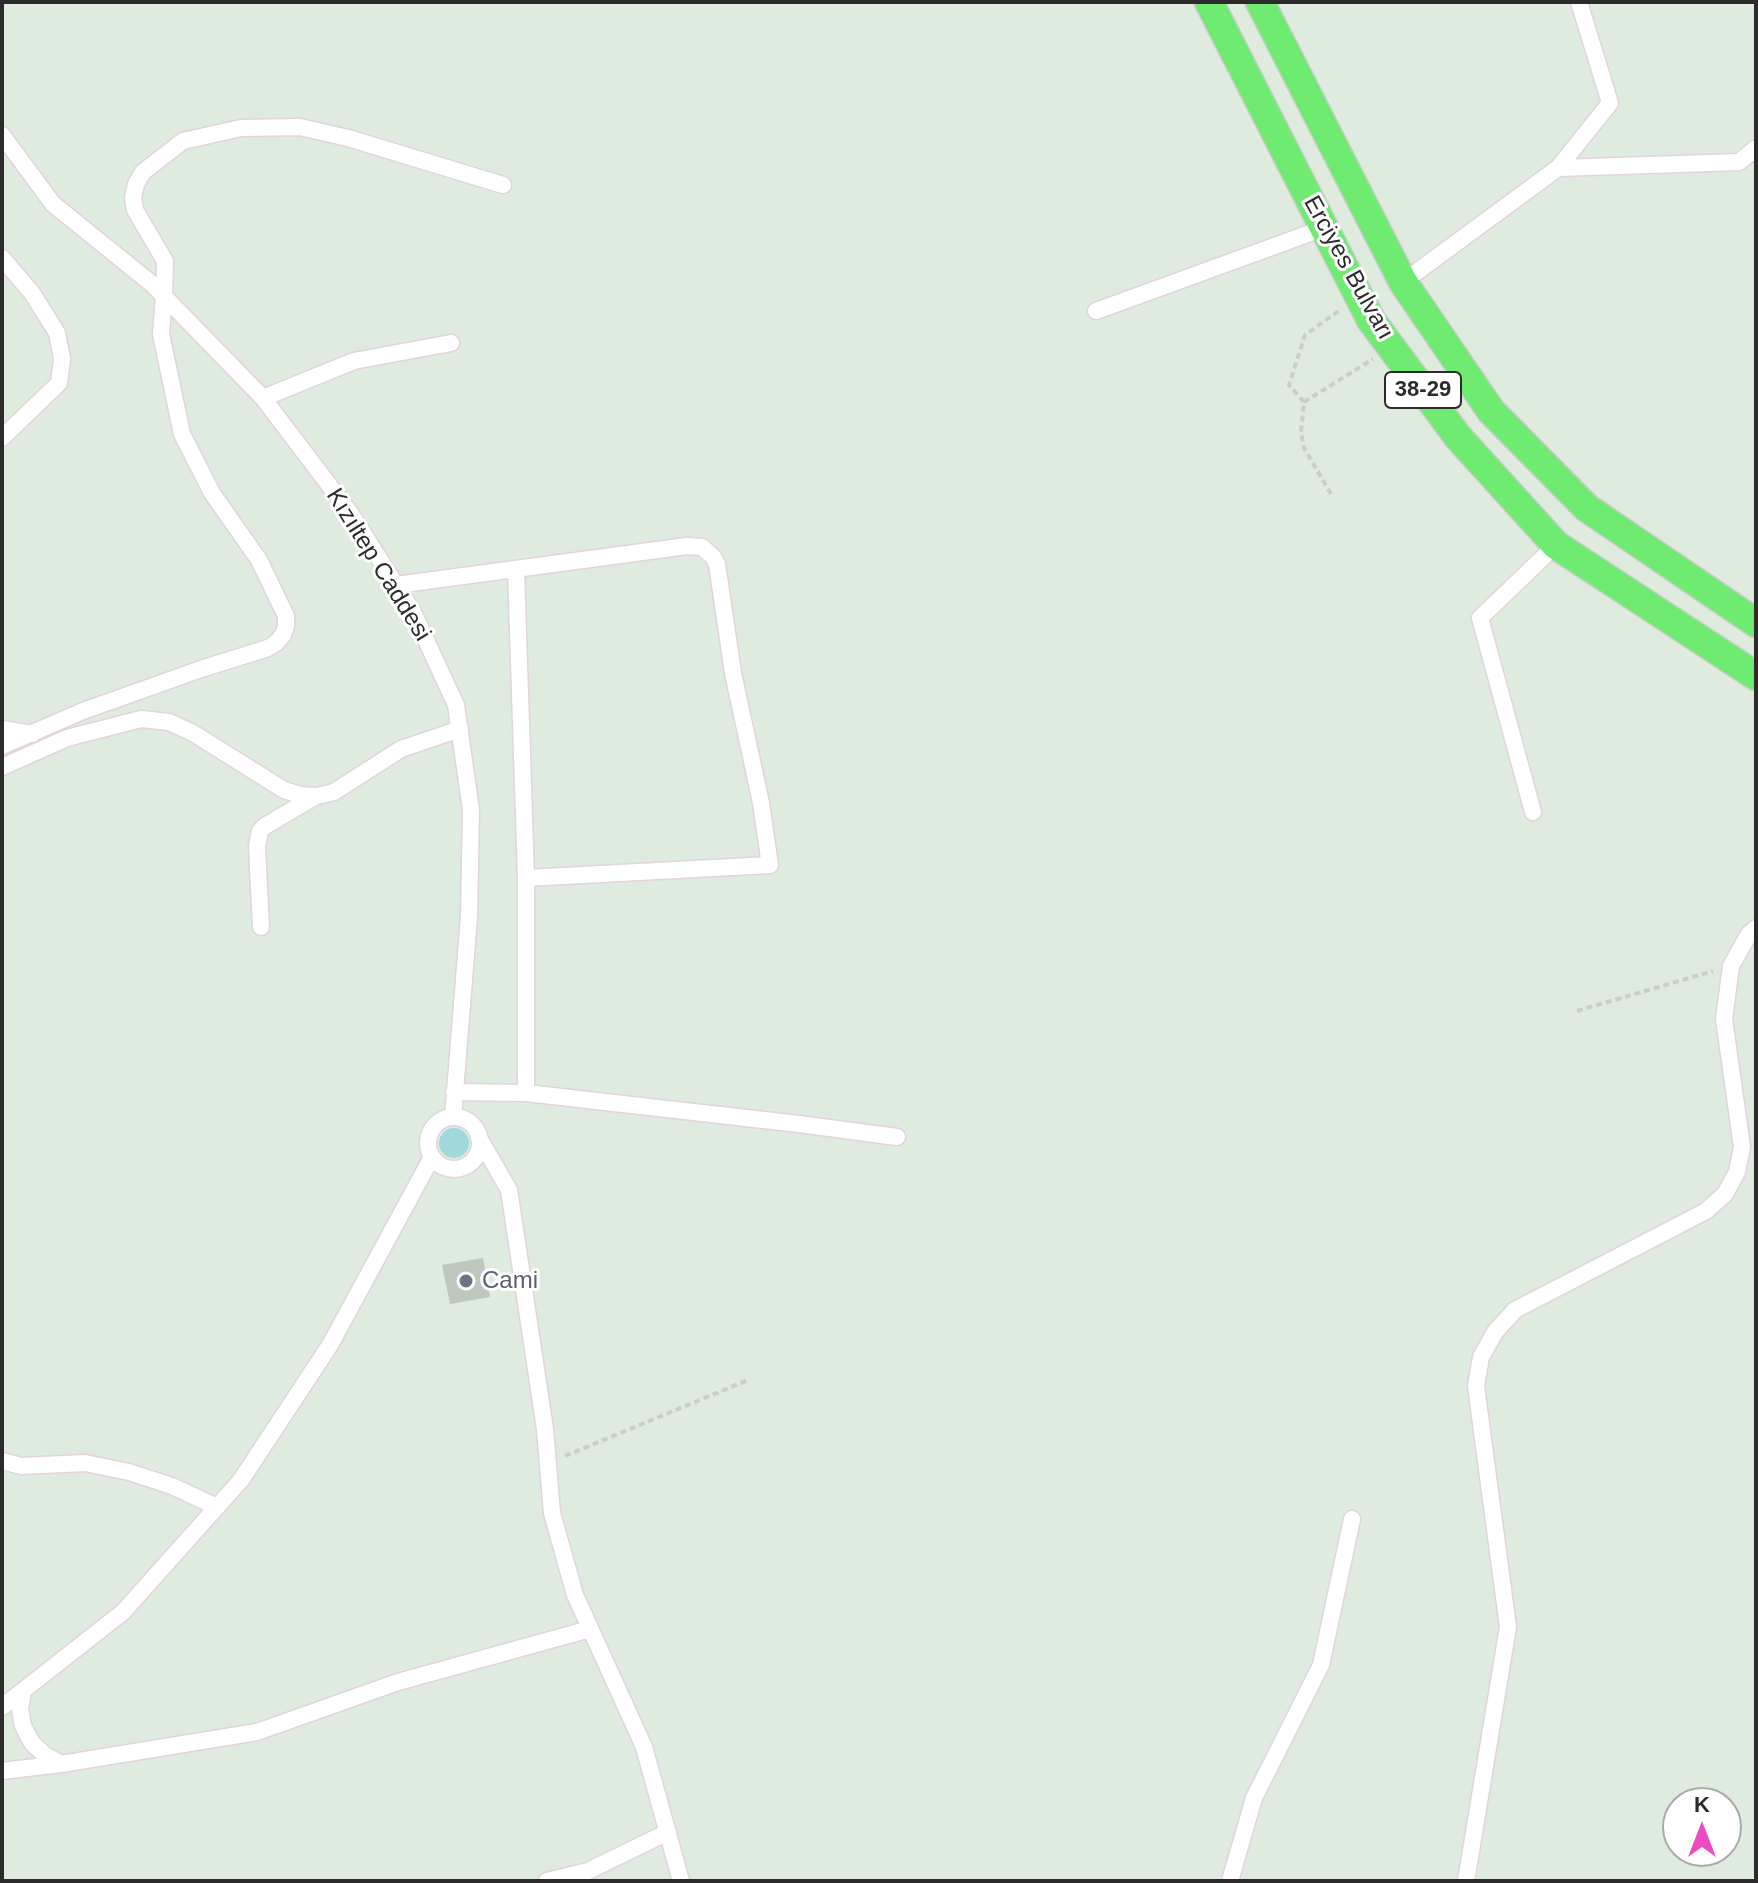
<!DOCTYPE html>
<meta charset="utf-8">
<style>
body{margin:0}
#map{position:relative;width:1758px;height:1883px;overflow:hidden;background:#deebde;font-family:Helvetica,sans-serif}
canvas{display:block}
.frame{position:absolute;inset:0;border:4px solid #2b2b2b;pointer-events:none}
.north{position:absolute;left:1662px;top:1787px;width:80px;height:80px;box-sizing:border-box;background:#fff;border:2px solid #aaa;border-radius:50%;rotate:0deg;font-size:22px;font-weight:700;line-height:32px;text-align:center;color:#2b2b2b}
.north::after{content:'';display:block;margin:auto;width:28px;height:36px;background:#eb4cc4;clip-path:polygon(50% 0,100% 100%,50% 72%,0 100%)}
</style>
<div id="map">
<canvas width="1758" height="1883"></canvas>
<div class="frame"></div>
<div class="north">K</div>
</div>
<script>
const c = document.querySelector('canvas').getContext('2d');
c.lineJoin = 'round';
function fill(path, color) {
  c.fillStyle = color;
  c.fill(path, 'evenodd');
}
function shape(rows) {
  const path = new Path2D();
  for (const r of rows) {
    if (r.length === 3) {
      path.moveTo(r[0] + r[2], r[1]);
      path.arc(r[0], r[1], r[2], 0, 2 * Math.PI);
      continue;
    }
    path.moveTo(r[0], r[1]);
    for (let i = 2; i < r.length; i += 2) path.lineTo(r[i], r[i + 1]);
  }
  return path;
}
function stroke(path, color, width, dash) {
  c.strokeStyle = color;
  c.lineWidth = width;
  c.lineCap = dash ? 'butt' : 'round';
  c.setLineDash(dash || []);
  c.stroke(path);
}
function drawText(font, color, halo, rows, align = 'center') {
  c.font = font + ' Helvetica,sans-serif';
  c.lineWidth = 6;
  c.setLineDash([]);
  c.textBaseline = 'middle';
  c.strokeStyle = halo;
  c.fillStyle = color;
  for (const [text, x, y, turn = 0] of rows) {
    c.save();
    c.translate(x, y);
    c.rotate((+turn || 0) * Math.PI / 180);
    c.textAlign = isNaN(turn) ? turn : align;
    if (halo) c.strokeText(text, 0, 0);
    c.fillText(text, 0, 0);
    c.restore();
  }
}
fill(shape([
 [454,1143,15]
]), '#9fd8dd');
fill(shape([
 [483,1258,490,1297,450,1304,442,1265]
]), '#bdc7be');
const minor = shape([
 [2,135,53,204,152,284,263,398,351,514,413,612,456,705,471,810,469,917,453,1117],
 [1558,168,1739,162,1756,148],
 [2,258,32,293,57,333,62,359,59,383,2,438],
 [1403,282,1558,168,1610,103,1579,2],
 [1096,311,1324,228],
 [263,398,354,361,451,343],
 [516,569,526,878,526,1093],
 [396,585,687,546,702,547,713,557,717,564,733,673,761,803,770,865,526,878],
 [2,729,32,734],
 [2,746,83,711,201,669,268,648,276,643,283,635,286,626,286,616,259,560,212,493,182,434,161,334,164,297,165,261,135,210,133,197,136,184,143,172,183,141,241,128,300,127,348,138,503,185],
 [2,767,67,738,141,719,169,722,193,733,284,790,300,795,317,796,334,792,401,749,460,729],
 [1533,812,1480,618,1556,545],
 [261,927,257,846,260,831,265,826,316,796],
 [454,1092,526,1093,799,1124,897,1137],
 [454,1143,26],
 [479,1138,509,1190,545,1429,552,1513,575,1595,644,1747,681,1881],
 [2,1461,21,1466,85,1463,129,1472,172,1486,217,1507],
 [23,1691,20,1709,23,1726,32,1743,45,1755,61,1764],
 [2,1707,123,1612,241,1480,330,1345,432,1157],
 [2,1771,61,1764,257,1732,398,1682,590,1629],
 [547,1881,588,1871,668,1832],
 [1230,1881,1254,1798,1321,1665,1352,1519],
 [1466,1881,1508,1627,1476,1386,1481,1357,1495,1332,1515,1310,1706,1211,1725,1194,1737,1172,1742,1147,1724,1019,1731,966,1749,934,1756,928]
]);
const trunk = shape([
 [1209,2,1371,320,1458,437,1556,545,1756,676],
 [1260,2,1403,282,1491,411,1587,508,1756,623]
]);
stroke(minor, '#e2d3de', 19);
stroke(trunk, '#ccc', 31);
stroke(shape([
 [1304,402,1373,359],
 [1331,494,1304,448,1301,432,1304,402,1289,385,1305,335,1340,310],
 [1577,1011,1713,971],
 [565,1456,748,1380]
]), '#ccc', 4, [6, 4]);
stroke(minor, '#fff', 16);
stroke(trunk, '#70eb72', 28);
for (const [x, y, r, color] of [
 [466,1281,8,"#6b7280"]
]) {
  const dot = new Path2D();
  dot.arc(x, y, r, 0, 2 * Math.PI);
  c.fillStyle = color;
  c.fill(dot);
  stroke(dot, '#fff', 3);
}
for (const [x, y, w] of [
 [1423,390,76]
]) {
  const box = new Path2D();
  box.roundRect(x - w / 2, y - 18, w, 36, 6);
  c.fillStyle = '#fff';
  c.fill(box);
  stroke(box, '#2b2b2b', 2);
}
drawText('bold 22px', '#2b2b2b', null, [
 ["38-29",1423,390]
]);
drawText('24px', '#2b2b2b', '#fff', [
 ["Erciyes Bulvarı",1348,268,61],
 ["Kızıltep Caddesi",378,565,58]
]);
drawText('24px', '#5b616d', '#fff', [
 ["Cami",482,1281]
], 'left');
</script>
